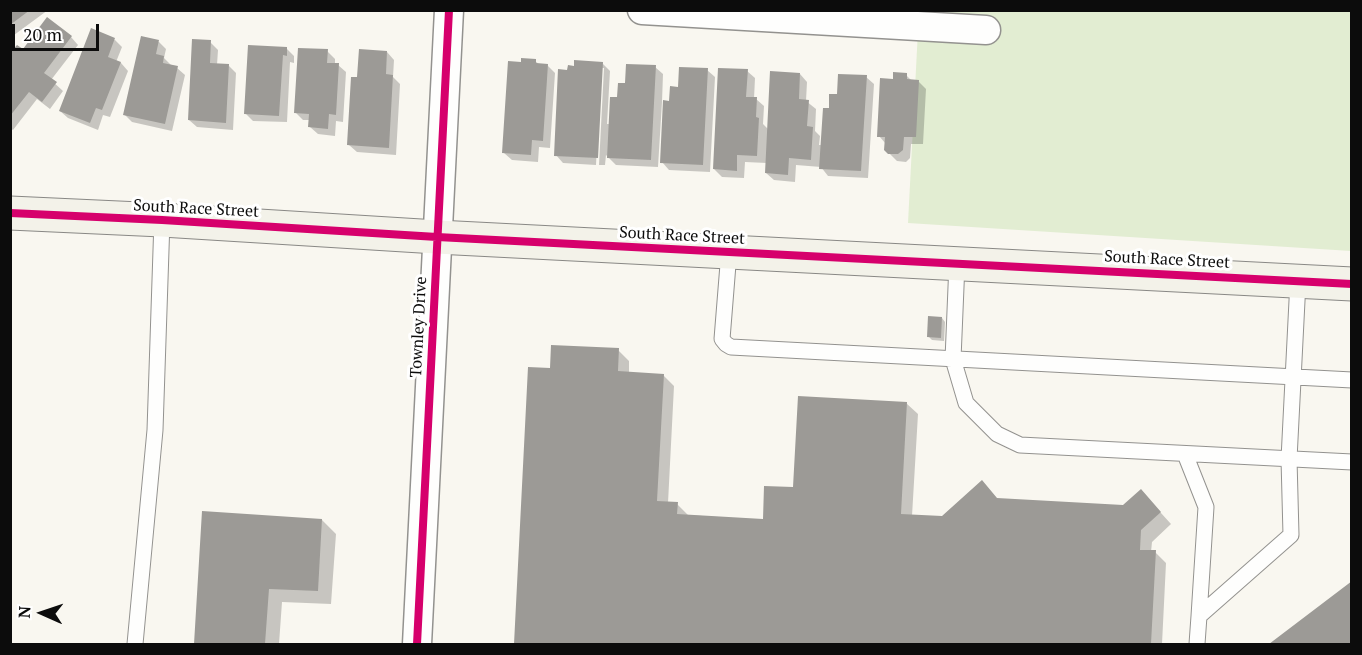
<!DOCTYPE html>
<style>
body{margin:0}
#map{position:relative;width:1362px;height:655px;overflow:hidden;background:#f9f7f0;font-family:"PT Serif",serif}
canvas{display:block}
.frame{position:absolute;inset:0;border:12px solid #0c0c0c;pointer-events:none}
.north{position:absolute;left:12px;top:583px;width:60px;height:60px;-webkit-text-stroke:4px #fff;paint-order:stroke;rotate:273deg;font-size:16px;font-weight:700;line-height:24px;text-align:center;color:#0c0c0c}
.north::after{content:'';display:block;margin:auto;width:21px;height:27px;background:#0c0c0c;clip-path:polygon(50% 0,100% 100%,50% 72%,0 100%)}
.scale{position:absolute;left:12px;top:24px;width:87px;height:27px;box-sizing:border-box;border:3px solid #0c0c0c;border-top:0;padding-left:8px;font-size:18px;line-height:21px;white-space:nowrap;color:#0c0c0c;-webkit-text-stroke:4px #fff;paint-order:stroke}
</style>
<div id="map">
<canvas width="1362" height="655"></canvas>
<div class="frame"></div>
<div class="north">N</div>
<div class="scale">20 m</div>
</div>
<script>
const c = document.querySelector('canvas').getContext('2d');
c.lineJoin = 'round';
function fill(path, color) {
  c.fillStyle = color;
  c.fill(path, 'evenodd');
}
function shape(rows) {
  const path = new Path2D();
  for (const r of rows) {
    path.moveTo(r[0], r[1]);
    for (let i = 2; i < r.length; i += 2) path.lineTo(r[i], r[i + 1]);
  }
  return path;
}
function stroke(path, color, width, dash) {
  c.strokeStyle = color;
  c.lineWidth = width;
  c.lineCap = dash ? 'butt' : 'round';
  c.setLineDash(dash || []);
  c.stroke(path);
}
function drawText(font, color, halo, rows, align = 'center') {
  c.font = font + ' "PT Serif",serif';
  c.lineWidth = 6;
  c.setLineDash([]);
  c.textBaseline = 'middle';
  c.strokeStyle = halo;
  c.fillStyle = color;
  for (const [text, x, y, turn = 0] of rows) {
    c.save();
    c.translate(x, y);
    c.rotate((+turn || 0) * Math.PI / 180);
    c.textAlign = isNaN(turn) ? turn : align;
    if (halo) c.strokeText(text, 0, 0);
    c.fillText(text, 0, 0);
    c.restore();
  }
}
fill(shape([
 [919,11,1351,11,1351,251,908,223]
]), '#e2edd2');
fill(shape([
 [10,10,48,10,10,38],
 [91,30,115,40,122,47,116,62,121,63,128,71,110,117,103,115,98,130,68,118,60,111],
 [71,37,78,45,51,80,63,91,50,109,37,99,13,130,10,128,10,56],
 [142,38,159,42,166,49,164,58,171,65,171,66,177,68,185,75,172,131,132,122,124,114],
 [210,42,218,50,217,65,228,65,236,73,233,130,197,127,189,120],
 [287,49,294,56,294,63,290,62,287,122,253,121,245,113],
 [327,51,335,59,335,64,338,65,346,72,343,122,336,121,335,136,318,134,310,127,310,120,303,120,295,112],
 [387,52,394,60,393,77,400,84,396,155,357,152,349,145,358,78],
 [535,61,540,65,547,65,555,73,550,148,539,147,538,162,512,160,504,153,522,64],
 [602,63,610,71,607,124,610,124,618,99,626,85,655,67,663,74,662,102,671,102,679,88,707,70,715,77,710,172,669,170,662,162,664,102,662,102,658,167,616,165,606,155,605,165,599,165,604,68,601,68,596,165,563,163,556,155,569,71],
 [747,71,755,78,754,99,756,99,764,106,763,124,768,129,800,74,807,82,806,101,816,109,815,131,820,136,819,145,822,145,830,110,838,96,866,77,874,84,868,178,828,176,821,167,796,165,795,182,774,180,766,173,767,163,745,162,744,178,722,177,714,169],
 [906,75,912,81,918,81,926,89,923,144,911,144,910,158,906,162,897,161,886,150,886,144,879,136,894,81],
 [942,318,945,322,944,341,932,340,928,336],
 [618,350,629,361,629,373,663,375,674,386,668,503,677,504,688,515,764,520,794,489,906,403,918,414,912,516,943,518,998,500,1123,506,1151,502,1171,524,1152,542,1151,552,1155,552,1166,563,1162,644,515,644,530,368,551,369],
 [203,513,322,520,336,534,331,604,282,602,279,644,195,644],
 [1352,583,1352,644,1272,644]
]), '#0003');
fill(shape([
 [10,10,30,10,10,25],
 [47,17,72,36,44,73,57,82,42,102,29,92,10,116,10,53,17,45,23,49],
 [91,28,115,38,108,57,121,62,102,110,96,108,90,123,59,111],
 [141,36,159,40,156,54,164,56,163,63,178,66,165,124,123,115],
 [192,39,211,40,210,63,229,64,226,123,188,120],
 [248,45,287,47,287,56,283,55,279,116,244,114],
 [298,48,328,49,327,63,339,63,336,115,329,114,328,129,308,127,309,114,294,113],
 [359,49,387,51,386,74,393,75,389,148,347,145,351,77,357,77],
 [521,58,536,59,536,63,548,64,543,141,532,140,531,155,502,153,508,61,521,62],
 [574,60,603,62,598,158,554,156,558,69,567,70,568,65,574,66],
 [626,64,656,65,651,160,607,158,610,97,617,97,618,83,625,83],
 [679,67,708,68,703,165,660,163,663,100,669,101,670,86,678,87],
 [718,68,748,69,746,97,757,97,756,117,759,118,757,156,737,155,737,171,713,169],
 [770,71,800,73,799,99,809,100,807,126,813,127,811,160,789,158,788,175,765,173],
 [893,72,907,73,907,79,919,80,916,137,904,137,903,150,898,154,888,154,884,150,885,137,877,137,880,78,893,79],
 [838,74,867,75,861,171,819,169,823,108,829,108,829,94,837,94],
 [928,316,942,317,941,338,927,337],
 [551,345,619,348,618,371,664,374,657,501,678,502,677,514,763,519,764,486,793,487,798,396,907,402,901,514,942,516,982,480,997,498,1123,505,1141,489,1161,512,1141,530,1140,550,1156,550,1151,644,514,644,528,367,550,368],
 [202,511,322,519,318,591,269,589,265,644,194,644],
 [1352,581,1352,644,1269,644]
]), '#9c9a96');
const lane = shape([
 [729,252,722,339,726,344,731,347,1352,380],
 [957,263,953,359,966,403,997,434,1020,445,1352,462],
 [1185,454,1206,507,1199,616],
 [135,644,155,430,162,220],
 [1197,644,1199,616,1291,535,1289,459,1298,281]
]);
const street = shape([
 [642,10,986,30],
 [417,644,449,10]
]);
const secondary = shape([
 [10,213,162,220,437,237,1352,284]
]);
stroke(lane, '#93928f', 17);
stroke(street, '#93928f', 31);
stroke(secondary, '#898885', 35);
stroke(lane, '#fefefd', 15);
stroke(street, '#fefefd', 28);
stroke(secondary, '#f3f2e9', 33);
stroke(shape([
 [10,213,162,220,437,237,1352,284],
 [417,644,449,10]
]), '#d6006c', 8);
drawText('16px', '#0c0c0c', '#fff', [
 ["South Race Street",196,209,3],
 ["South Race Street",682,236,3],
 ["South Race Street",1167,260,3],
 ["Townley Drive",419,327,-87]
]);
</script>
